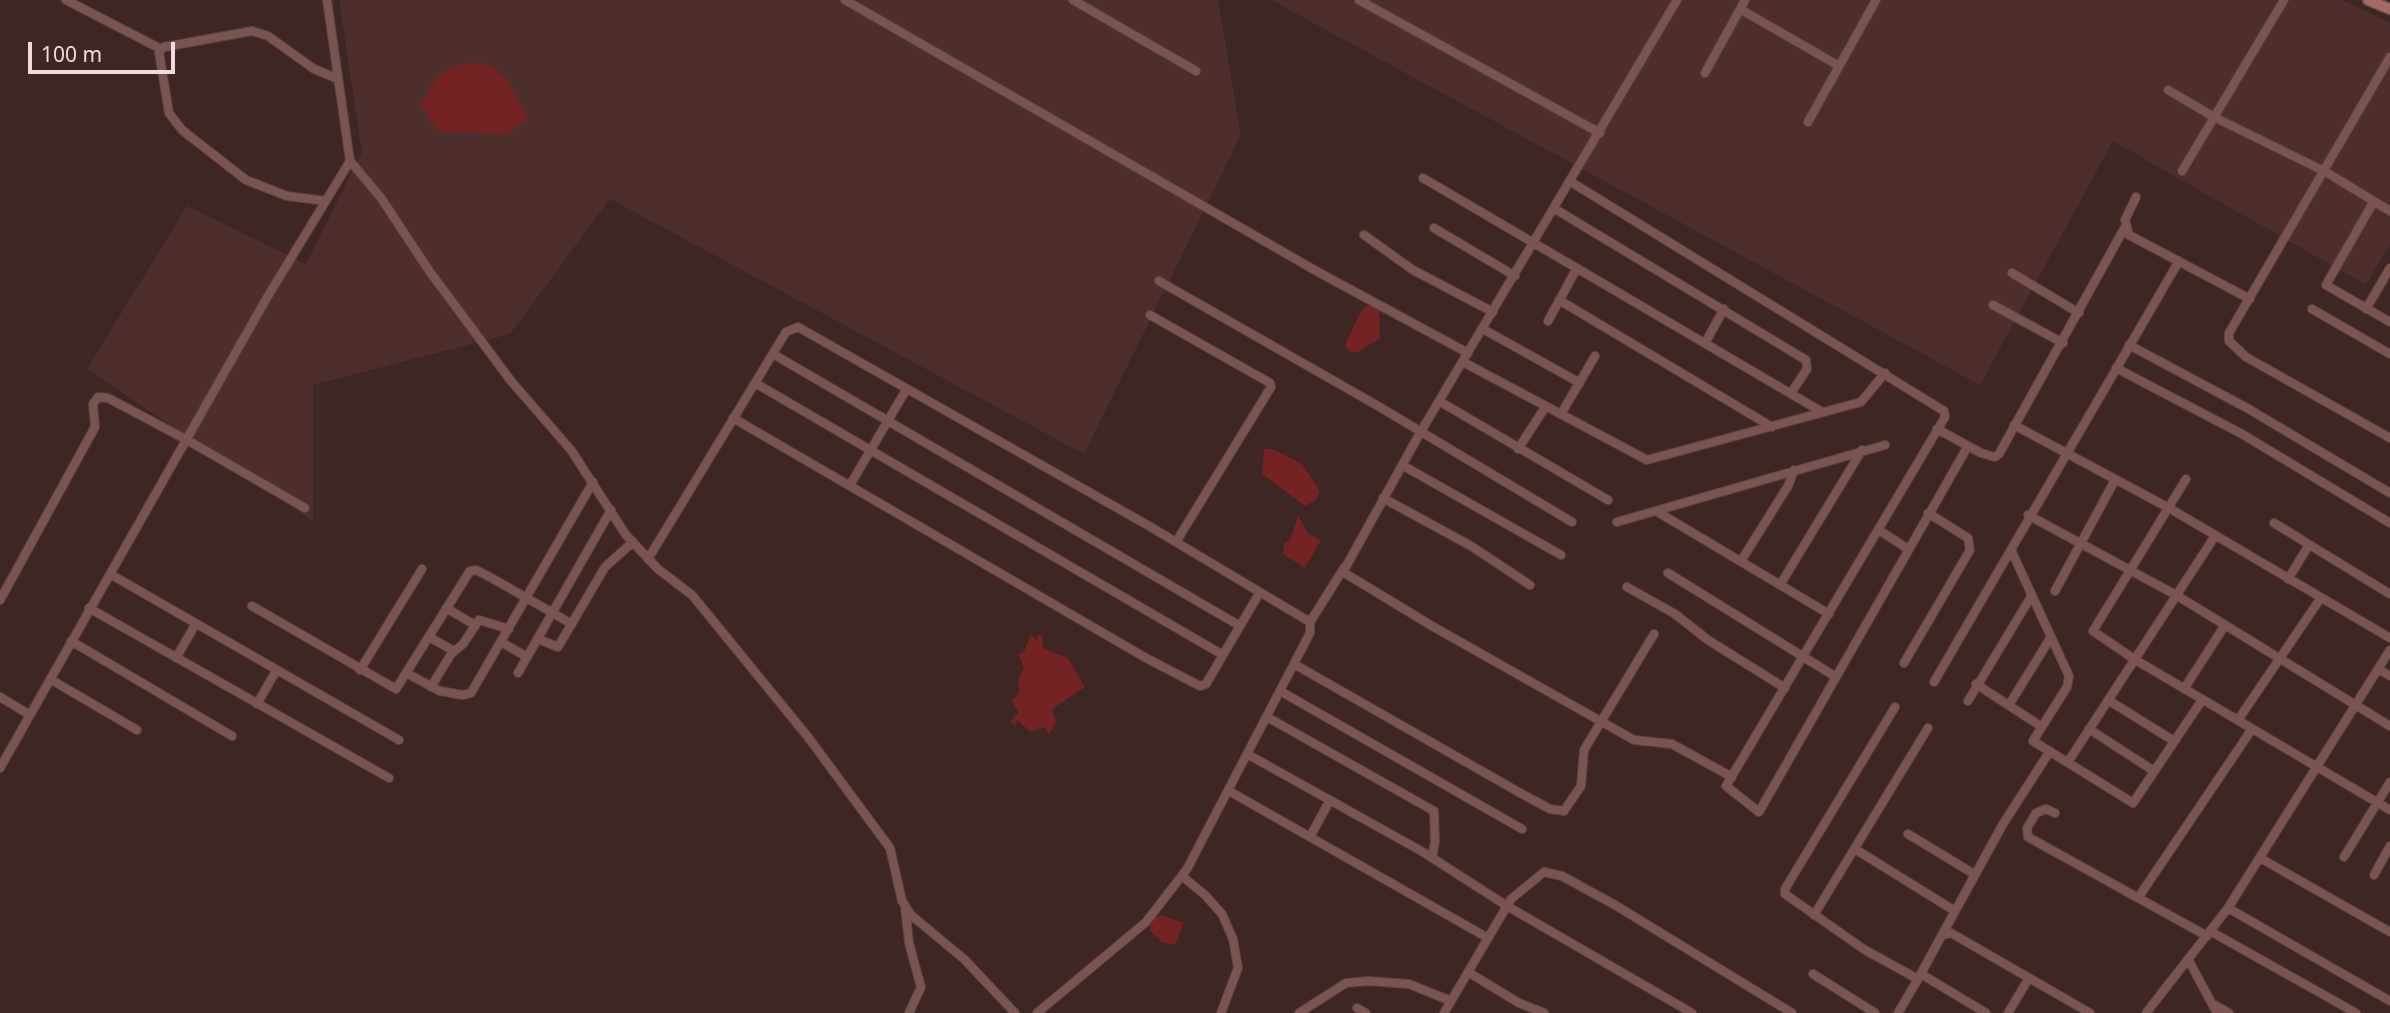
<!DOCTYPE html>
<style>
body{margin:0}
#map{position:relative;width:2390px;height:1013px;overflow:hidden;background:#3e2624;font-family:"Noto Sans",sans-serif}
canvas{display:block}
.scale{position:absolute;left:28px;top:42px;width:147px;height:32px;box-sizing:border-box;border:4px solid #eddcda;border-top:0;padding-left:9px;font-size:21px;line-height:24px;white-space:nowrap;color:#eddcda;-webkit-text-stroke:5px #3e2624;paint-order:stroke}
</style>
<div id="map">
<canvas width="2390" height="1013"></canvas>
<div class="scale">100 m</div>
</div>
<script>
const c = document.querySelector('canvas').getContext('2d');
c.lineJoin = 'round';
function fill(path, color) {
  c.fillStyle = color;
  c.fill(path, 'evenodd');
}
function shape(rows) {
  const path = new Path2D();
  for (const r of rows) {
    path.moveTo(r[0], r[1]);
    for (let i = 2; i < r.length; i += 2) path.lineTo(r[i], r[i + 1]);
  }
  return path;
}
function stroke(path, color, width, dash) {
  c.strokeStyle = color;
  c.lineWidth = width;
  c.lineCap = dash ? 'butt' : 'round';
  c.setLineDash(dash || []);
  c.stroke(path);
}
fill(shape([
 [339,0,1218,0,1241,135,1084,454,610,199,510,334,313,385,313,521,87,369,187,206,306,264,362,152],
 [1271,0,2342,0,2390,23,2390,244,2366,285,2113,141,1980,385]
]), '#4d2e2c');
fill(shape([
 [486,63,507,80,528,119,506,134,439,131,420,105,438,76,459,64],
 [1369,305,1379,310,1380,338,1358,352,1350,352,1345,345,1361,311],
 [1264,449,1273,449,1302,464,1320,491,1316,500,1305,506,1262,474],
 [1298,515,1308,534,1321,540,1305,568,1283,554,1284,544,1291,538],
 [1030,635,1037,640,1037,635,1042,635,1043,648,1068,658,1085,687,1052,709,1056,723,1049,734,1044,727,1031,732,1017,720,1016,726,1010,722,1019,712,1011,701,1019,693,1018,681,1024,667,1018,654,1024,652],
 [1161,915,1184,923,1175,945,1162,942,1150,931,1151,920]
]), '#742222');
const street = shape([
 [66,0,161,49],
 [845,0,1318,272,1468,353],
 [1073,0,1196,71],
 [1359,0,1600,133],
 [1677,0,1420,433,1343,572,1432,626,1634,740,1672,744,1732,777],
 [1740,9,1839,66],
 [2390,57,2229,333,2229,341,2246,357,2390,438],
 [1705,73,1745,0],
 [2168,90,2214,117,2326,172,2390,211],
 [1808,122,1876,0],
 [350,161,381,198,430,272,511,381,571,450,626,535,658,569,692,595,808,737,890,848,902,901,911,915,964,959,1015,1013],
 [2182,171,2284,0],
 [1423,178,1822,412],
 [1571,182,1944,411,1945,417,1726,786,1759,812,1968,446],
 [2136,197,2125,220,2129,235,2250,299],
 [326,201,287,196,246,180,182,130,169,113,159,52,164,47,252,31,268,36,314,69,336,78],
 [2374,201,2326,285,2390,322],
 [1555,209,1806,360,1807,369,1791,393],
 [1434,228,1515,276],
 [1364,235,1413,270,1493,312],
 [2012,273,2079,313],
 [1159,281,1378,406,1572,522],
 [1559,300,1772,427],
 [1993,305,2063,343],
 [2312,309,2390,354],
 [2366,309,2390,268],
 [1150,315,1270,383,1271,387,1176,542],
 [1548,321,1577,268],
 [1483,329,1580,383],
 [1705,343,1724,309],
 [2129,345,2247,408,2390,493],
 [773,354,1240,626],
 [1463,362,1647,460,1861,402,1885,373],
 [2116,368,2242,434,2390,523],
 [755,383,1223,655],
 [1439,401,1608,500],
 [1561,414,1595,356],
 [733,418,1146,658,1200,686,1206,684,1260,592],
 [2014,425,2169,508,2390,638],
 [1937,429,1981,453,1995,457,1999,454,2125,227],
 [1518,449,1546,406],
 [1402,465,1561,555],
 [2186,479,2093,631,2134,659,2390,810],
 [850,485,906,390],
 [1383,498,1471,546,1530,585],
 [1656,511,1829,614],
 [2028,515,2176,595,2390,726],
 [1617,522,1885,445],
 [2274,523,2390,594],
 [1879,530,1908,549],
 [2012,552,2069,676,2067,687,2033,741,2133,803,2202,700],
 [648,559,786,332,798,327,1149,526,1310,622,1310,633,1187,869,1146,922,1037,1013],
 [1741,561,1788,486,1794,470],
 [1668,573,1836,677],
 [110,574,399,740],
 [2288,579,2309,545],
 [1780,585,1862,450],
 [1627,587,1675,614,1708,640,1785,688],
 [2055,591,2115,480],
 [0,600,95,427,93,404,98,397,108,398,187,440,305,508],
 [252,606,396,689,470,571,476,570,490,577,572,624],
 [89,608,389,778],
 [446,608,475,625],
 [1310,622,1344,568],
 [429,637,454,651],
 [538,639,558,647,605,567,633,542],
 [71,641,232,736],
 [501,642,527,657],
 [176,658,195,625],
 [1904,663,1970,550,1968,538,1928,513],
 [1294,664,1522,794,1550,809,1564,811,1581,786,1584,750,1654,634],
 [2378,669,2390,676],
 [360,670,422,569],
 [518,673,611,510],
 [408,674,440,691,463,695,471,693,593,482],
 [50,679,137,730],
 [1934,682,2179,261],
 [1976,684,2042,727],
 [431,687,451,654,463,644,479,620,509,629],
 [2184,689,2225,625],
 [1280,691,1522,829],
 [0,697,30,715],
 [2108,700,2174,741],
 [1968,701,2032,595],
 [257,704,276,671],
 [2009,705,2051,637],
 [1895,707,1785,889,1785,894,1865,950,1918,979,1942,935,1951,933,2090,1013],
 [1267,717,1434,811,1435,842,1432,858],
 [2238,720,2320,599],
 [2089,729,2154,771],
 [1247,754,1423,852,1507,906,1692,1013],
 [2068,762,2215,536],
 [0,768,265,301,350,161,327,0],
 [1229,791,1488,938],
 [2055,813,2046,809,2036,813,2027,828,2028,837,2207,936],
 [1908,834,1974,874],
 [1310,837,1330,800],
 [1855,849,1955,911],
 [2344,857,2390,782],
 [2260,858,2390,932],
 [2374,875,2390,846],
 [1182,876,1205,895,1222,914,1233,939,1238,968,1221,1013],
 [2138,898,2252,729],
 [905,906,909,943,921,987,909,1013],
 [2228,908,2390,1001],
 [1814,915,1928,728],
 [2210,931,2356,1013],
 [1942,935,2003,824,2050,751],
 [2189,961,2217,1013],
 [1468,972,1519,1003,1544,1013],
 [1813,974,1875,1013],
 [1921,974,1986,1013],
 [2215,1005,2229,1013],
 [1357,1008,1366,1013],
 [1299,1013,1346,983,1368,981,1409,984,1451,1001],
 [1444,1013,1511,899,1544,872,1562,876,1615,905,1792,1013],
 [1898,1013,1918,979],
 [2008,1013,2029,978],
 [2146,1013,2228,908,2390,650]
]);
const secondary = shape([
 [2368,0,2390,9]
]);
stroke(street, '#5a4341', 10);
stroke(secondary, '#5a4341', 13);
stroke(street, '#7b5451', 8);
stroke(secondary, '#a56965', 10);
</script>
